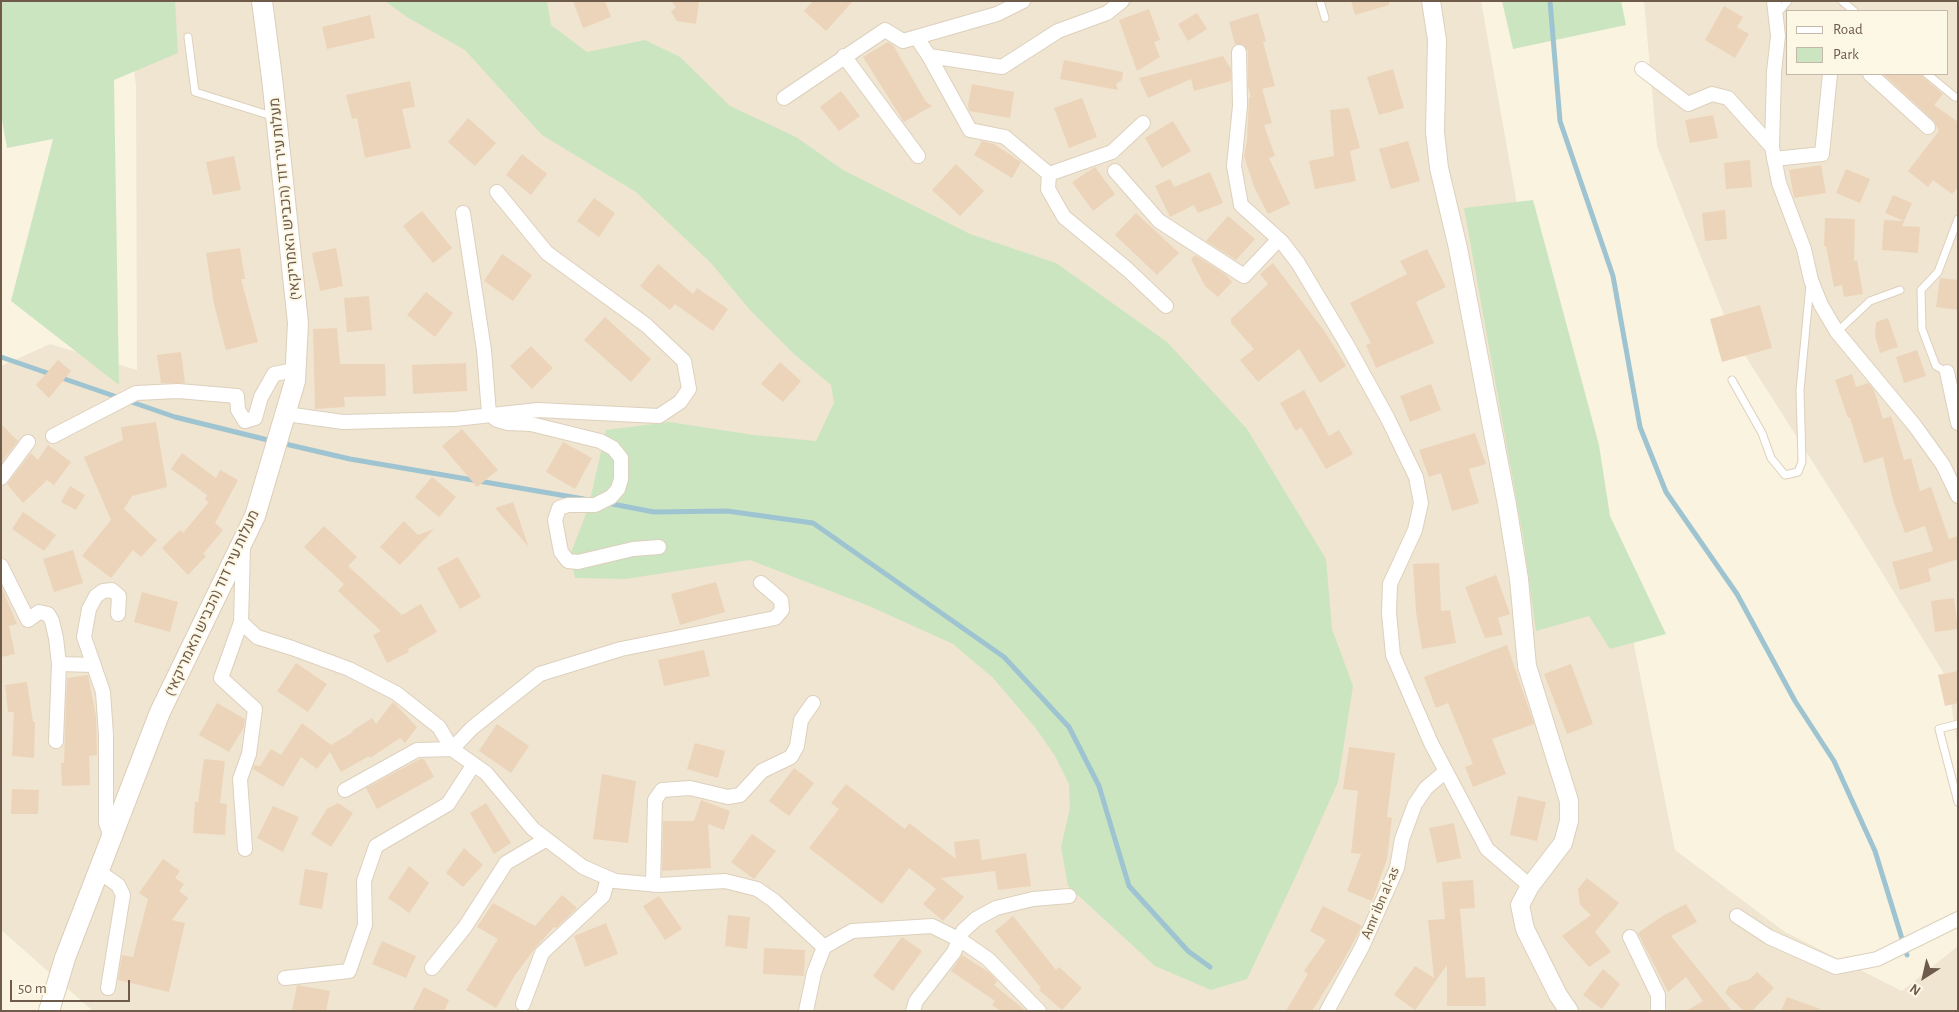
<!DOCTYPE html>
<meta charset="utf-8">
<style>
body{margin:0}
#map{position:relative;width:1959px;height:1012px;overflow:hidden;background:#faf3e0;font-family:"Alegreya Sans",sans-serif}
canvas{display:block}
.frame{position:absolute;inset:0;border:2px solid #6e5b4a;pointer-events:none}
.legend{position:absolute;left:1786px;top:10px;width:162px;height:65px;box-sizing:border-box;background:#fdf7e6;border:1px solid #c4b9a8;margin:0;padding:6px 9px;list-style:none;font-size:15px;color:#6e5b4a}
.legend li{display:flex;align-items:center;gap:10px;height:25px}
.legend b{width:25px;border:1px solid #c4b9a8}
.north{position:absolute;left:1899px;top:952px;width:50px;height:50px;-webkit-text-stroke:4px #fdf7e6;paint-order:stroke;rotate:215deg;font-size:14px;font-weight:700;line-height:20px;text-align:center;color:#6e5b4a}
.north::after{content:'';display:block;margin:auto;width:18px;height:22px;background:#6e5b4a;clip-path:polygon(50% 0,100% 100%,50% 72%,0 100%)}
.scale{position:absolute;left:10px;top:980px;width:120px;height:22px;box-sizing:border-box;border:2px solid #6e5b4a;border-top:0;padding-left:6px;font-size:15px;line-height:18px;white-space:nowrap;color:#6e5b4a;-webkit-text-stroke:4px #fdf7e6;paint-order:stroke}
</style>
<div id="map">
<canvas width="1959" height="1012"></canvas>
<div class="frame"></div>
<ul class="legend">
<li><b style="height:6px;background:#fff"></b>Road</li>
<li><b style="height:14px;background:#cbe5c1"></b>Park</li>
</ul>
<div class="north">N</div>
<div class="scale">50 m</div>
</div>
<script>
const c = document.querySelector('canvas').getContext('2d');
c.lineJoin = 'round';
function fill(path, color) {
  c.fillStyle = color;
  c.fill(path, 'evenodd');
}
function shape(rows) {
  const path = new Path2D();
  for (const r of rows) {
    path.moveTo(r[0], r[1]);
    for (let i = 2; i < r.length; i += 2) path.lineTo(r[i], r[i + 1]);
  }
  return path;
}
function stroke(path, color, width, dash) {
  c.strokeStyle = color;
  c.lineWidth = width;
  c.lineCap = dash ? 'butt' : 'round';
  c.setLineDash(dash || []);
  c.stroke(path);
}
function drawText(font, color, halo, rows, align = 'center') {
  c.font = font + ' "Alegreya Sans",Heebo,sans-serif';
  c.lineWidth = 4;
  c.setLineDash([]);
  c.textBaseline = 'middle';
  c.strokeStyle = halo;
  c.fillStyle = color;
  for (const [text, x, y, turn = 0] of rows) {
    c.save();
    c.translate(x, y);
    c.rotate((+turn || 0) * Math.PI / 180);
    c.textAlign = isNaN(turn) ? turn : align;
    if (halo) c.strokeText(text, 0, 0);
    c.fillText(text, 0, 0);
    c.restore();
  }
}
fill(shape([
 [125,1,1481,1,1525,249,1605,500,1675,850,1785,932,1902,991,1958,946,1958,1011,93,1011,1,930,1,366,50,344,137,370,136,86],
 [1644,1,1958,1,1958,750,1948,680,1854,527,1732,335,1657,146],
 [1788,11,1948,11,1948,74,1788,74]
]), '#f0e5d0');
fill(shape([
 [1,1,175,1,178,53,114,80,119,385,11,301,53,139,7,148,1,114],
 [385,1,547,1,551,25,587,52,645,40,680,57,730,106,796,137,843,170,970,234,1056,263,1167,342,1247,429,1326,559,1332,629,1353,686,1338,782,1295,878,1247,979,1211,990,1155,966,1068,886,1061,847,1070,808,1069,784,1055,756,1035,727,993,678,953,644,869,606,750,560,625,579,575,578,570,555,588,509,606,430,669,422,754,435,816,441,834,403,831,385,793,353,750,310,711,263,636,192,542,135,465,50,407,17],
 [1502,1,1621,1,1626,25,1513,49],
 [1533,200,1599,445,1610,516,1666,634,1610,649,1589,616,1536,631,1523,536,1464,208]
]), '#cbe5c1');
stroke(shape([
 [1550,1,1560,121,1613,276,1640,427,1666,492,1737,594,1795,701,1834,761,1875,851,1907,955],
 [1,357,175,417,272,441],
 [281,443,350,459,584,499],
 [607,503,654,512,727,511,813,523,1004,657,1069,727,1099,786,1129,886,1188,951,1210,967]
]), '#9fc4d1', 5);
fill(shape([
 [573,1,605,1,611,17,583,28],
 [671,1,699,1,696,24,677,21,671,12,676,7],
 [813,1,853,1,826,31,804,11],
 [1351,1,1389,1,1389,5,1355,15],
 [1724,6,1743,17,1737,27,1749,34,1735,58,1705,40],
 [1149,9,1160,40,1154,42,1160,57,1137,71,1119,20],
 [1197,13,1207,29,1188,41,1178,24],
 [1258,13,1266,41,1263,42,1275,86,1262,89,1272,123,1264,125,1275,156,1269,158,1290,204,1268,214,1254,187,1244,156,1247,141,1249,98,1251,97,1248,87,1248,51,1244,45,1235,44,1229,22],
 [370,15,375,38,327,49,322,27],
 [888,42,893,45,926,102,932,106,904,122,863,57],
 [1223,56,1231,69,1231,81,1194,91,1191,79,1148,98,1139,78],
 [1064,60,1123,72,1122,80,1116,84,1118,90,1060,79],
 [1393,69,1404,108,1379,115,1367,77],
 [1883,74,1922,74,1924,78,1943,94,1934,105,1958,122,1958,187,1952,194,1933,180,1928,187,1908,171,1939,131,1934,121],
 [410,81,415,107,402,109,411,148,365,158,357,118,352,119,346,95],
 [972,84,1014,92,1010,118,969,111,968,105],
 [841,91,860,116,839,131,820,107],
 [1082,98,1097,137,1069,148,1054,108],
 [1349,108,1360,148,1350,151,1356,181,1315,189,1309,161,1334,156,1330,110],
 [1713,115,1718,138,1690,143,1685,120],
 [468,118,496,143,475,166,448,142],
 [1173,121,1191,151,1162,168,1145,138],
 [982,141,994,144,1021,162,1012,178,974,155],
 [1408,141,1420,181,1391,189,1379,149],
 [522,154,547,174,531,195,506,175],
 [234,156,241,190,213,195,206,162],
 [1750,160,1752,187,1726,189,1724,163],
 [956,164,984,191,960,216,932,190],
 [1821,165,1826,193,1794,198,1789,170],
 [1095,167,1115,194,1093,211,1072,182],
 [1846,169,1870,179,1860,203,1836,193],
 [1210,172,1223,203,1198,213,1194,205,1170,217,1155,186,1170,179,1174,187],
 [1893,195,1912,203,1904,221,1885,213],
 [594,198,615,213,599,237,577,221],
 [1725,210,1727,239,1705,241,1702,213],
 [422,211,452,248,433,263,403,226],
 [1136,213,1179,253,1157,275,1115,235],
 [1228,216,1255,239,1236,260,1206,241],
 [1825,218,1855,219,1854,261,1857,260,1863,294,1844,297,1842,285,1834,287,1826,246,1824,246],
 [1884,220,1904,221,1902,226,1920,227,1918,253,1882,250],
 [240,248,245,279,241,279,258,342,226,350,214,304,206,253],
 [336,248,343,286,320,291,312,253],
 [1427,249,1446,287,1416,302,1434,343,1376,368,1366,345,1371,343,1350,303,1407,274,1400,261],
 [502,254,532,275,513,301,484,281],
 [1195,255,1225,274,1232,282,1218,297,1205,286,1191,259],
 [1273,263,1325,332,1346,366,1320,383,1299,349,1258,382,1240,360,1254,349,1231,323,1231,319,1268,284,1260,274],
 [658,264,693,294,697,288,728,309,713,331,675,304,670,310,640,286],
 [1940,278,1958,280,1958,310,1936,307],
 [426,292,453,313,435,337,407,315],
 [369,296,372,330,347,332,344,298],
 [1760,305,1772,348,1722,362,1710,319],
 [605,317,651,359,631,382,584,340],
 [1888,318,1898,347,1880,353,1875,336,1876,322],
 [337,328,340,364,385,364,386,396,344,397,345,407,315,409,313,329],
 [531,346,553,368,532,389,510,366],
 [1917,350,1926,376,1904,383,1896,357],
 [181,352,185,383,161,383,157,355],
 [58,360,71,371,49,398,36,385],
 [780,362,801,381,783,402,761,384],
 [466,363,467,391,413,394,412,365],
 [1852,374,1856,387,1868,383,1874,390,1883,419,1891,416,1904,460,1911,458,1920,491,1931,487,1949,539,1958,536,1958,559,1928,569,1931,581,1900,590,1892,562,1933,551,1925,526,1905,533,1893,500,1883,457,1864,463,1850,418,1848,418,1835,380],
 [1431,384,1441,410,1410,422,1400,396],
 [1304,390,1329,436,1339,430,1353,454,1326,469,1301,427,1296,431,1280,403],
 [156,422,167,487,132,496,124,509,157,540,141,557,133,550,111,578,82,556,111,520,84,457,123,440,121,427],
 [1,424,18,441,1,463],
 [462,429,498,470,477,487,442,446],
 [1475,433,1486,464,1469,469,1479,503,1452,511,1441,473,1429,477,1419,450],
 [563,442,592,458,575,489,546,472],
 [48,445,71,462,54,485,47,480,23,503,7,484,31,453,38,460],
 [182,453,216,478,220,470,238,480,215,523,223,530,203,554,206,556,188,575,162,548,180,530,183,533,209,502,205,500,207,495,171,469],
 [432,477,456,497,439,517,415,497],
 [70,486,85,495,76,510,61,502],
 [513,502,528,545,527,545,495,508],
 [23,512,56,535,44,551,12,529],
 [404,521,418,535,434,529,400,565,380,547],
 [324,526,357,557,348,566,402,615,421,604,437,632,408,649,409,652,387,663,373,635,381,631,338,591,344,584,304,547],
 [73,550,83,583,54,592,43,559],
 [458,557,481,597,460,609,437,568],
 [1439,563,1441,611,1450,610,1456,643,1422,649,1416,612,1413,564],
 [1496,575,1510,614,1498,618,1503,635,1485,638,1465,587],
 [716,582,725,612,680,625,671,594],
 [1,586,17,624,9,626,15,654,1,657],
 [142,592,178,602,170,632,134,622],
 [1954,598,1958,629,1935,632,1931,601],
 [1507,645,1534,724,1492,739,1506,774,1473,787,1465,767,1473,764,1448,703,1436,708,1424,677],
 [704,650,710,676,664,686,658,660],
 [296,663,327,684,308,712,277,691],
 [1571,664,1593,724,1567,734,1544,674],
 [1958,671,1958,703,1945,706,1938,675],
 [88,675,96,716,97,755,89,756,90,785,62,786,61,763,64,763,67,678],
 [27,682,33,722,35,722,34,758,12,756,14,712,8,712,5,685],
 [393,702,417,727,405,743,400,738,370,758,369,756,341,772,330,752,317,769,301,757,283,787,253,769,254,765,260,766,271,749,281,755,302,723,331,745,353,732,352,731,372,718,376,724],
 [217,703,245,719,244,727,229,752,199,735],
 [497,724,529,746,511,773,479,751],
 [695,743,725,751,718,778,687,769],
 [1349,747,1395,753,1387,817,1392,818,1387,859,1372,901,1347,891,1361,854,1351,853,1358,791,1343,789],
 [204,759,225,761,220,803,227,804,225,835,193,833,195,802,198,802],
 [420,759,424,759,434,777,377,809,366,788],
 [794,768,814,783,789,816,769,801],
 [602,774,636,781,628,843,593,839],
 [846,784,905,829,909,823,956,859,954,842,979,839,982,860,1026,853,1031,886,998,890,995,871,941,878,964,897,943,921,923,904,936,889,909,868,882,904,809,848,839,809,831,803],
 [12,789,39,790,38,814,11,814],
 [1518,796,1546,802,1537,841,1510,835],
 [701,800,730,811,724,830,708,824,711,868,662,871,663,821,694,821],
 [338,803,353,813,331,847,311,834,327,809],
 [486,803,511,843,494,854,470,813],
 [273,806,299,817,283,852,257,838],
 [1454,823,1461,858,1437,863,1429,828],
 [752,834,776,851,754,879,731,862],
 [464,848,483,865,463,887,446,873],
 [163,859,180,871,175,878,184,884,179,891,188,898,172,920,185,923,169,992,118,980,122,955,133,957,148,899,139,893],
 [409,866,429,883,409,913,388,898],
 [305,869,328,873,322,909,299,905],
 [1587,878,1619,903,1595,932,1611,952,1589,967,1562,936,1591,915,1580,905,1578,889],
 [1473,880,1475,908,1460,909,1466,978,1485,977,1486,1006,1447,1006,1447,965,1415,1010,1394,995,1415,966,1434,978,1428,920,1445,919,1442,882],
 [562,895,577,908,556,928,554,927,536,947,515,975,496,1008,466,990,498,939,477,927,493,903,535,926],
 [659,896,682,929,665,940,643,906],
 [1686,904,1697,922,1671,936,1732,1011,1686,1011,1703,1001,1686,977,1668,992,1638,933,1664,915],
 [1323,906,1362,926,1341,965,1312,1011,1286,1011,1308,974,1304,971,1326,940,1310,931],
 [728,915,750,917,747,949,725,946],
 [1013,916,1056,970,1059,967,1082,988,1062,1010,1039,990,1041,988,995,931],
 [606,923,618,954,585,967,574,936],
 [902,937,922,951,893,991,873,976],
 [382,941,416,956,406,978,372,964],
 [764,948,805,950,804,976,763,974],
 [962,955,990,973,997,981,994,985,1026,1011,1001,1011,992,1005,995,1001,951,971],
 [1603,969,1620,984,1602,1009,1583,995],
 [1757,972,1774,988,1752,1011,1744,1011,1725,993,1729,986,1750,979],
 [297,985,330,991,326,1011,292,1011],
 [424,987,449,1000,444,1011,412,1011],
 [1787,997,1820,1009,1820,1011,1781,1011]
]), '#ecd4bb');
const service = shape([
 [1320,1,1325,18],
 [1842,1,1854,11],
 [1776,15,1788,1],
 [188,37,195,92,275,117],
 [1927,74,1955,97],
 [1837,332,1870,301,1900,290],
 [1947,372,1936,366,1922,329,1921,290,1938,272,1958,219],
 [1732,380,1762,433,1771,458,1785,475,1798,472,1802,462,1800,390,1810,285],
 [1958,724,1939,729,1958,802]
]);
const minor = shape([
 [1774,1,1778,36,1774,72,1772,147,1779,183,1804,249,1811,280,1821,305,1837,332,1915,426,1943,465,1958,496],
 [917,38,929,56,1002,67,1058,31,1107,13,1122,1],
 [1239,52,1240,106,1234,166,1241,205,1282,242,1298,263,1346,343,1388,419,1416,477,1421,503,1415,530,1390,584,1389,613,1393,655,1431,743,1487,849,1530,886],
 [844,56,918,156],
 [929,56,970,130,1005,137,1049,174,1048,189,1064,217,1127,269,1166,306],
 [1642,69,1688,104,1712,94,1728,98,1772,147],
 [1870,74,1928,127],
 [784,98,885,30,903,41,997,14,1023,1],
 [1774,159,1822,154,1830,74],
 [1115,171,1159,221,1244,276,1279,239],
 [1049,174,1112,152,1143,123],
 [463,213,484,350,489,414,497,420,508,423,531,424,600,441,613,448,621,458,621,479,618,489,611,497,595,505,568,505,559,508,555,520,561,552,568,561,578,562,633,549,659,547],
 [1947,372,1958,423],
 [286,414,343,422,455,419,538,410,659,416,680,402,689,389,684,361,646,325,547,253,497,192],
 [53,436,136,393,178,391,237,396,238,410,245,421,255,418,261,397,274,374,295,370],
 [1,478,28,442],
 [243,548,241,622,257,637,292,648,349,669,396,693,439,727,452,749,486,773,533,829,583,867,615,881,659,885,725,881,757,889,773,900,824,947],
 [1,566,28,620,39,612,48,614,52,621,56,638,59,664,56,741],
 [241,622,221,678,255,709,249,754,240,779,245,849],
 [59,664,94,665],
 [345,790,417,750,452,749,472,728,540,674,621,649,775,618,782,610,781,600,761,583],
 [111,837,106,823,106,735,103,692,84,637,89,609,96,596,103,591,112,590,119,596,118,614],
 [98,871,118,885,123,895,108,988],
 [653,885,655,800,662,790,690,788,728,797,740,795,762,771,791,757,797,746,801,720,813,703],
 [1737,916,1769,937,1836,967,1877,959,1958,919],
 [1630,937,1658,995,1658,1011],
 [432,968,465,927,506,863,545,840],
 [285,978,349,971,365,925,364,881,376,846,448,804,474,764],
 [523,1004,542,953,603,896,608,878],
 [806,1011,814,973,824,947,852,931,932,926,962,941,988,959,1039,1011],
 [913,1011,916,1001,954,952,963,931,976,919,996,908,1033,899,1069,896],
 [1327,1011,1362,947,1397,868,1402,839,1415,804,1426,788,1446,771]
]);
const tertiary = shape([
 [1431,1,1437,40,1435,132,1439,168,1458,248,1507,505,1519,579,1527,666,1569,801,1569,821,1563,843,1530,886,1520,905,1525,929,1558,995,1569,1011]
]);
const secondary = shape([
 [49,1011,65,958,160,712,255,516,295,381,298,323,272,78,262,1]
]);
stroke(service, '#ddd0bd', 9);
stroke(minor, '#ddd0bd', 16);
stroke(tertiary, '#ddd0bd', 20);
stroke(secondary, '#deceb9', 22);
stroke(service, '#fff', 7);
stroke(minor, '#fff', 14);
stroke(tertiary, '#fff', 18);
stroke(secondary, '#fff', 20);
drawText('15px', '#6e5b4a', '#fdf7e6', [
 ["מעלות עיר דוד (הכביש האמריקאי)",285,199,-96],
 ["מעלות עיר דוד (הכביש האמריקאי)",212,603,-65],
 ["Amr ibn al-as",1380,903,-67]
]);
</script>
